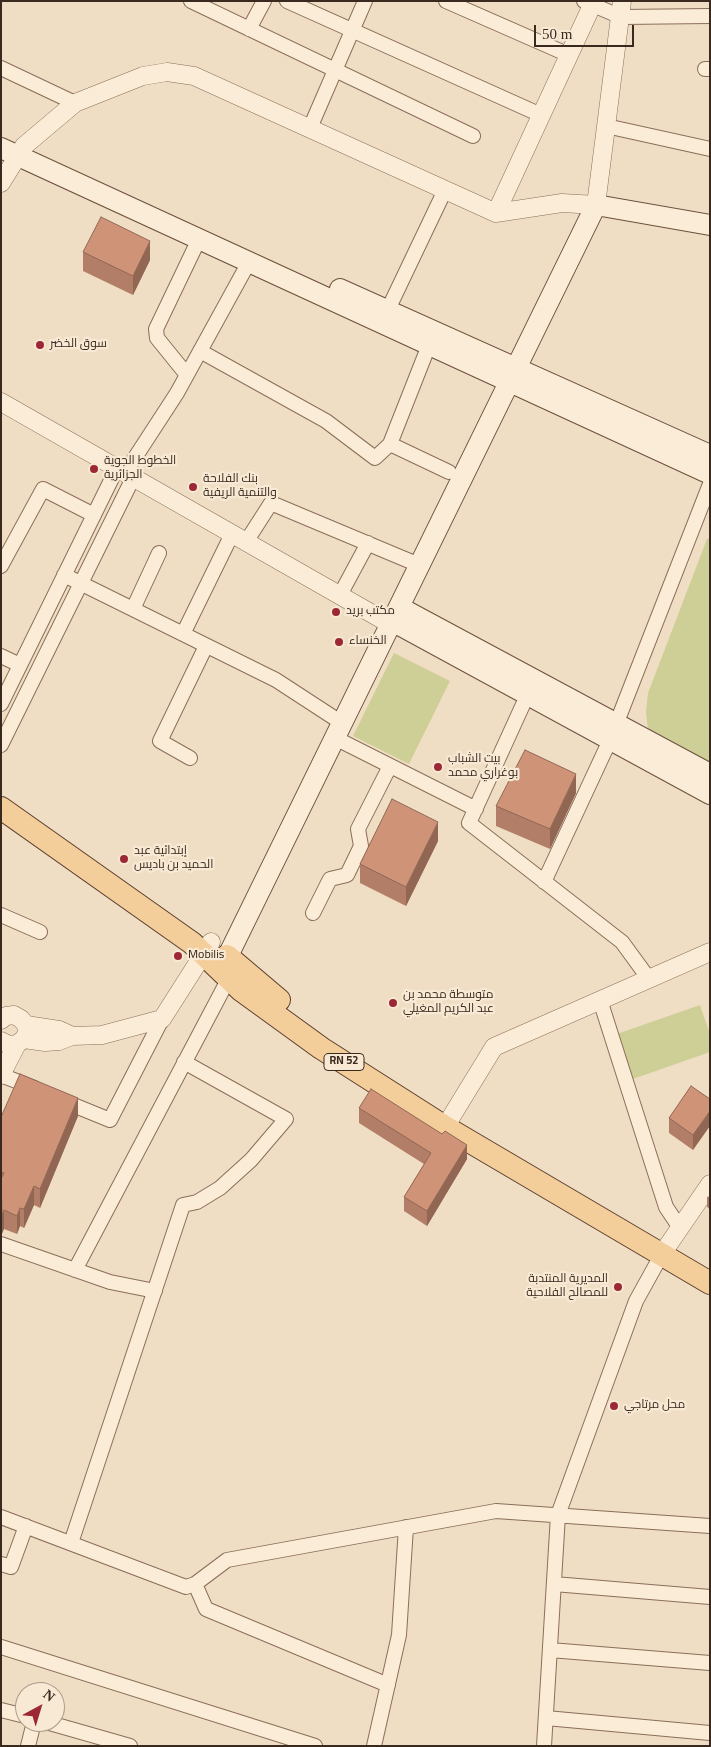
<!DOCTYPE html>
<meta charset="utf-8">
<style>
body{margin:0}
#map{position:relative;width:711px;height:1747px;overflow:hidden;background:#f0dec4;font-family:Georgia,serif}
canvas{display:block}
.frame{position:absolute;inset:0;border:2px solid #3a291e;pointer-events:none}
.north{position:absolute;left:15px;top:1682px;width:50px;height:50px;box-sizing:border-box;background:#f7e9d4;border:1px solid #ab9c8b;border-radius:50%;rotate:39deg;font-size:14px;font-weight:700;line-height:20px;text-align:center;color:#3a291e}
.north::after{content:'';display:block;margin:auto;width:18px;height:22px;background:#9c2735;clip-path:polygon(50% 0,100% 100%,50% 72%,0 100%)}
.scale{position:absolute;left:534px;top:25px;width:100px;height:22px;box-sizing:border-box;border:2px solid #3a291e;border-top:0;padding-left:6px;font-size:15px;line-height:18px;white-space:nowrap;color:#3a291e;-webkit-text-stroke:4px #f7e9d4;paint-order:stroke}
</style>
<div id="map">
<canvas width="711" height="1747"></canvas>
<div class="frame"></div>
<div class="north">N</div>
<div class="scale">50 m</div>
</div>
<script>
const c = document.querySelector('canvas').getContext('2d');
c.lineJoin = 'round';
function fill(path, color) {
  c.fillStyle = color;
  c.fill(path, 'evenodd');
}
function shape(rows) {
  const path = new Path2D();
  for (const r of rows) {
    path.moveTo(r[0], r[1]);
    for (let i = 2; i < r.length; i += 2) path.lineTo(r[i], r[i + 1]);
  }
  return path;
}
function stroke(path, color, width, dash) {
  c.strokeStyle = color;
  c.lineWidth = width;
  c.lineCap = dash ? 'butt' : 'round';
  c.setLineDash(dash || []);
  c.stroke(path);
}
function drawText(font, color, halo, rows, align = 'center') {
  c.font = font + ' Georgia,Cairo,serif';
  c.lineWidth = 4.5;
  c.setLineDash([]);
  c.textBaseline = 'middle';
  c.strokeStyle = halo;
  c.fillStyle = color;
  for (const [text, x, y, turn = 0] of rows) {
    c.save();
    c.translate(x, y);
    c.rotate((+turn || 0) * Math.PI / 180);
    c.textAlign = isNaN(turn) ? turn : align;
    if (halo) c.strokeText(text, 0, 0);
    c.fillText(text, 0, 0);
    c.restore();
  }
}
fill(shape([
 [710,538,710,762,648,730,646,712,648,693,707,539],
 [394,653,450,681,409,764,353,736],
 [700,1005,710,1034,710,1052,633,1079,617,1034]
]), '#cece97');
const minor = shape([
 [191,1,473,136],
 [287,1,541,115],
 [446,1,569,55],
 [584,1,621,17,710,16],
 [249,29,264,1],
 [1,68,75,103],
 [705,69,710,69],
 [606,126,710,149],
 [310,128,365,1],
 [384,318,445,190],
 [200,351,326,421,375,458,390,444,429,345],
 [187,375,157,338,156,329,199,239],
 [390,444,449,472],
 [125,473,177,393,249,262],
 [246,542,271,503,419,565],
 [1,566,43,489,94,515],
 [64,575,276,680,342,723],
 [340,595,368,543],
 [133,609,159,553],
 [183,634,232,534],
 [1,656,20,665],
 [531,687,469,823,622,942,649,979],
 [1,704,117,468],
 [335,738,476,809],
 [1,745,133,478],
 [190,758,160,741,206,646],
 [544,882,610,740,710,484],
 [313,913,330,879,347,875,361,846,358,829,390,766],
 [1,915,40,932],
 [600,1000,666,1207,680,1228],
 [1,1075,34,1088],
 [61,1100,110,1120,162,1019],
 [1,1244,110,1282,155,1291],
 [75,1270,229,978],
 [1,1517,186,1587,195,1584,227,1560,496,1511,710,1526],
 [71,1543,183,1205,197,1202,220,1188,251,1160,286,1119,184,1062],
 [1,1564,11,1567,26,1526],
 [195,1584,206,1609,388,1685],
 [554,1584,710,1597],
 [1,1647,315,1746],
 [550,1650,710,1663],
 [1,1710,25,1716],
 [546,1718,710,1733],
 [46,1722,130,1746],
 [28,1746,34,1722],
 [374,1746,399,1635,406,1527],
 [544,1746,558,1515,636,1301,662,1254]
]);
const tertiary = shape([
 [1,183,24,146,75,103,143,76,167,72,194,76,496,213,562,203,596,205,622,1],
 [496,213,594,1],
 [1,402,390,624],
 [1,1020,6,1016,14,1015,21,1019,26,1025,27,1032,24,1039,17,1044,9,1045,1,1041],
 [26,1025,59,1030,72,1036],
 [24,1039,45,1042,59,1041,72,1036,102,1035,162,1019,211,942],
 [1,1075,17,1044],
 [445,1127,494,1047,710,952],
 [662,1254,710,1184]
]);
const secondary = shape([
 [1,148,710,474],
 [340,289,710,455],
 [399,607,710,774],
 [392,621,710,794],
 [221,970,596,205,710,225]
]);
const primary = shape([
 [1,808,192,943,241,990,321,1048,445,1127,710,1283],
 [227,956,279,1000]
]);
stroke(minor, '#8b6e59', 16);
stroke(tertiary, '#8b6e59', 19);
stroke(secondary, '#6d503d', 22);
stroke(primary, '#593d2e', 24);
stroke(minor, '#faecd7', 14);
stroke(tertiary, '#faecd7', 18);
stroke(secondary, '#faecd7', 20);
stroke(primary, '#f4ce9a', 22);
fill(shape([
 [83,252,150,260,133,295,83,271],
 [576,793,550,849,496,826,496,806],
 [438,841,406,906,360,883,360,864],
 [710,1099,693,1150,669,1133,669,1118],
 [359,1108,442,1134,467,1159,427,1226,404,1211,404,1197,424,1164,359,1123],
 [78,1116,40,1208,34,1205,24,1228,20,1226,17,1234,4,1229,1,1234,1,1117],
 [710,1196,710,1209,707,1207,707,1197]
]), '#b27e67');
fill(shape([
 [150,241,150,260,133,295,133,276],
 [576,774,576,793,550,849,550,829],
 [438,822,438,841,406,906,406,887],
 [78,1098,78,1116,40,1208,40,1189],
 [710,1111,710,1126,693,1150,693,1135],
 [467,1145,467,1159,427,1226,427,1211],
 [34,1186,34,1205,24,1228,24,1209],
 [20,1208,20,1226,17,1234,17,1216],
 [4,1210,4,1229,2,1234,2,1215]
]), '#916754');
const building = shape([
 [101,217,150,241,133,276,83,252,101,217],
 [525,750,576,774,550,829,496,806,525,750],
 [392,799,438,822,406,887,360,864,392,799],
 [20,1074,78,1098,40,1189,34,1186,24,1209,20,1208,17,1216,4,1210,2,1215,1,1179,4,1173,1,1172,1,1117,20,1074],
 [691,1086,710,1099,710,1111,693,1135,669,1118,691,1086],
 [371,1089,442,1134,445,1131,467,1145,427,1211,404,1197,431,1153,359,1108,371,1089]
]);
fill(building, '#cf9378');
stroke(building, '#916754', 1);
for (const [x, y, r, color] of [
 [40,345,5,"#9c2735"],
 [94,469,5,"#9c2735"],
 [193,487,5,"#9c2735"],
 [336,612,5,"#9c2735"],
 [339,642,5,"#9c2735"],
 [438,767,5,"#9c2735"],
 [124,859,5,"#9c2735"],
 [178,956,5,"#9c2735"],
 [393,1003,5,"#9c2735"],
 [618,1287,5,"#9c2735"],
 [614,1406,5,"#9c2735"]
]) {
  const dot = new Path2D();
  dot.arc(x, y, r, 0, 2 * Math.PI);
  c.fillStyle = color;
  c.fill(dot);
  stroke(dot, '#f7e9d4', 2);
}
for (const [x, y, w] of [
 [344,1062,40]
]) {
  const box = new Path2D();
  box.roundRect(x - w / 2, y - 8.5, w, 17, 4);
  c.fillStyle = '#f7e9d4';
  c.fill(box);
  stroke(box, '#3a291e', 1);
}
drawText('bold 11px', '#3a291e', null, [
 ["RN 52",344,1062]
]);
drawText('12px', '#3a291e', '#f7e9d4', [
 ["سوق الخضر",50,345],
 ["الخطوط الجوية",104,462],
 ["الجزائرية",104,476],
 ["بنك الفلاحة",203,480],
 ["والتنمية الريفية",203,494],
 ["مكتب بريد",346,612],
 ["الخنساء",349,642],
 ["بيت الشباب",448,760],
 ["بوغراري محمد",448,774],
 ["إبتدائية عبد",134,852],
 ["الحميد بن باديس",134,866],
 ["Mobilis",188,956],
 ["متوسطة محمد بن",403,996],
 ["عبد الكريم المغيلي",403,1010],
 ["المديرية المنتدبة",608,1280,"right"],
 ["للمصالح الفلاحية",608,1294,"right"],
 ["محل مرتاجي",624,1406]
], 'left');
</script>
